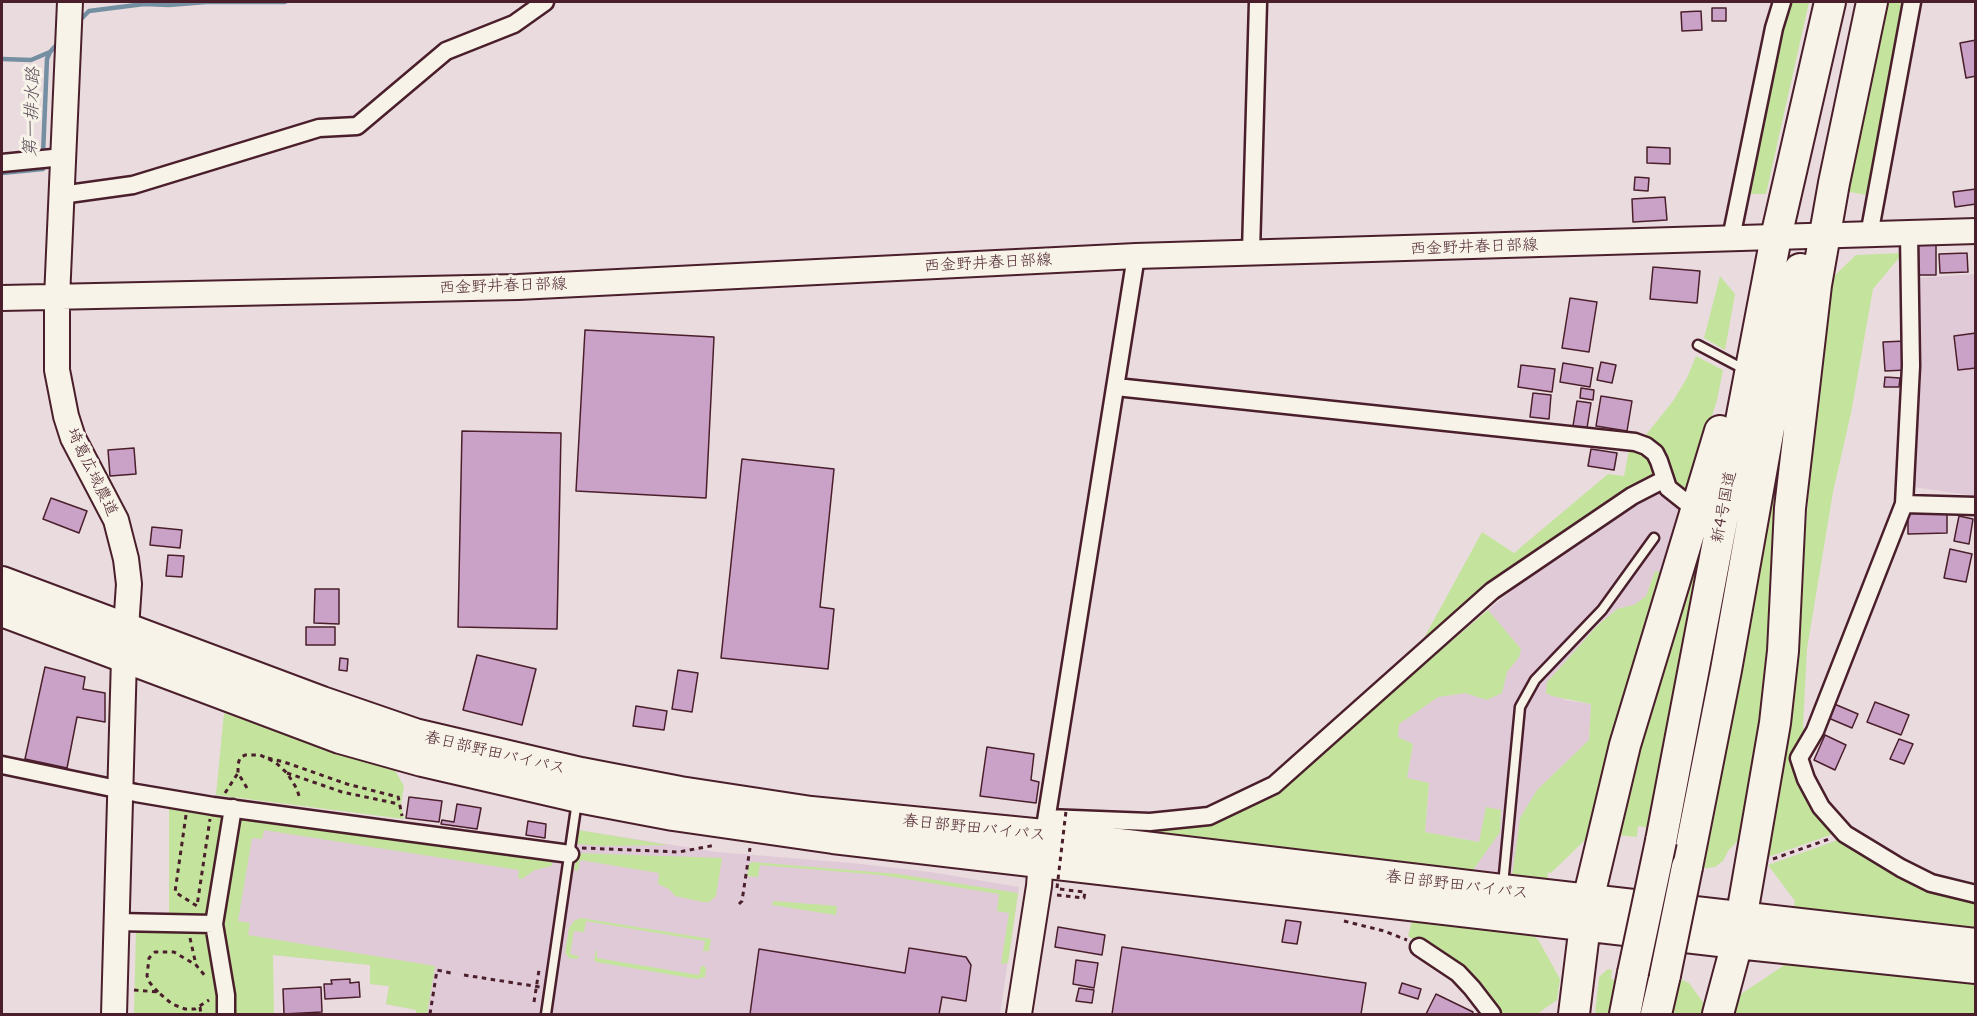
<!DOCTYPE html>
<meta charset="utf-8">
<style>
body{margin:0}
#map{position:relative;width:1977px;height:1016px;overflow:hidden;background:#eadbde;font-family:Delius,sans-serif}
canvas{display:block}
.frame{position:absolute;inset:0;border:3px solid #4a1f2b;pointer-events:none}
</style>
<div id="map">
<canvas width="1977" height="1016"></canvas>
<div class="frame"></div>
</div>
<script>
const c = document.querySelector('canvas').getContext('2d');
c.lineJoin = 'round';
function fill(path, color) {
  c.fillStyle = color;
  c.fill(path, 'evenodd');
}
function shape(rows) {
  const path = new Path2D();
  for (const r of rows) {
    path.moveTo(r[0], r[1]);
    for (let i = 2; i < r.length; i += 2) path.lineTo(r[i], r[i + 1]);
  }
  return path;
}
function stroke(path, color, width, dash) {
  c.strokeStyle = color;
  c.lineWidth = width;
  c.lineCap = dash ? 'butt' : 'round';
  c.setLineDash(dash || []);
  c.stroke(path);
}
function drawText(font, color, halo, rows, align = 'center') {
  c.font = font + ' Delius,"Klee One",sans-serif';
  c.lineWidth = 6;
  c.setLineDash([]);
  c.textBaseline = 'middle';
  c.strokeStyle = halo;
  c.fillStyle = color;
  for (const [text, x, y, turn = 0] of rows) {
    c.save();
    c.translate(x, y);
    c.rotate((+turn || 0) * Math.PI / 180);
    c.textAlign = isNaN(turn) ? turn : align;
    if (halo) c.strokeText(text, 0, 0);
    c.fillText(text, 0, 0);
    c.restore();
  }
}
fill(shape([
 [1975,274,1975,496,1913,487,1921,382,1919,278],
 [1660,485,1683,509,1663,573,1655,571,1646,596,1634,605,1617,609,1597,626,1547,682,1565,700,1591,704,1589,740,1537,790,1512,877,1471,873,1499,832,1486,807,1480,842,1425,832,1429,783,1407,778,1413,744,1397,737,1399,724,1438,697,1465,693,1487,700,1502,693,1507,672,1519,657,1521,649,1488,610,1540,567],
 [238,819,400,836,575,861,578,830,717,852,852,863,931,872,1019,887,1000,1014,416,1014,416,1010,386,1004,389,986,370,984,370,965,273,955,229,962]
]), '#e0cad7');
fill(shape([
 [1789,2,1809,2,1766,194,1746,194,1778,38],
 [1880,2,1907,2,1871,176,1866,195,1840,190],
 [1903,253,1873,289,1851,413,1833,492,1807,649,1803,725,1805,741,1795,759,1836,833,1768,857,1790,713,1815,419,1822,352,1833,277,1856,255],
 [1720,276,1735,294,1725,350,1704,338],
 [1696,356,1723,370,1717,400,1686,498,1641,441,1673,401,1687,378],
 [1630,445,1648,452,1659,475,1624,494,1370,694,1368,689,1418,649,1482,532,1514,553,1608,474,1624,476],
 [1774,479,1774,629,1769,703,1744,834,1728,851,1723,861,1715,867,1698,869],
 [1702,537,1682,662,1651,828,1638,826,1637,837,1615,835,1623,796],
 [1655,571,1663,573,1588,837,1551,873,1548,872,1547,881,1512,877,1520,818,1537,790,1589,740,1591,704,1552,696,1546,693,1547,682,1597,626,1617,609,1634,605,1646,596],
 [1488,610,1521,649,1519,657,1507,672,1502,693,1487,700,1465,693,1438,697,1399,724,1398,737,1413,744,1407,778,1429,783,1425,832,1479,842,1486,807,1501,810,1500,832,1471,873,1073,827,1200,814,1310,761],
 [224,713,323,747,394,769,404,786,401,804,404,819,216,795],
 [169,805,221,813,224,819,210,909,202,916,169,916],
 [244,815,553,858,552,866,535,870,522,879,518,878,519,870,264,830,262,839,252,838,238,921,250,923,248,935,435,966,427,1014,416,1014,416,1010,386,1004,389,986,370,984,370,965,273,955,274,1014,233,1014,229,961,222,926,238,819],
 [578,830,668,845,604,846,577,844],
 [1838,840,1847,841,1975,898,1975,931,1793,909,1795,901,1768,865],
 [577,853,722,858,716,896,709,902,703,902,675,896,669,889,658,884,659,873,580,860,578,871,574,870],
 [752,862,898,874,1018,893,1008,963,1001,964,1009,913,997,911,999,894,881,875,760,865,758,877,747,876,749,864],
 [773,901,837,906,836,915,772,905],
 [1413,917,1532,934,1539,941,1560,979,1557,1000,1537,1014,1498,1014,1431,950,1408,936],
 [581,918,711,939,709,951,703,951,705,941,586,921,584,932,574,931,570,954,579,956,579,957,576,959,569,958,565,953,569,928,574,921],
 [136,930,201,930,209,936,219,994,220,1014,134,1013],
 [596,950,597,951,597,958,699,975,701,966,704,966,706,969,705,977,697,979,596,962,594,959],
 [1785,959,1975,980,1975,1014,1731,1014,1735,998,1783,966],
 [1608,969,1612,970,1611,979,1619,981,1612,1014,1595,1014,1599,977],
 [1676,977,1689,983,1708,1009,1707,1014,1668,1014]
]), '#c4e49d');
stroke(shape([
 [78,22,89,11,144,4,169,5,206,2,285,2],
 [2,59,31,60,50,52],
 [43,154,47,59,50,52,60,41],
 [2,173,43,169,43,162]
]), '#738fa1', 4.5);
const building = shape([
 [1712,8,1726,8,1726,21,1712,21,1712,8],
 [1701,11,1702,30,1682,31,1681,12,1701,11],
 [1976,40,1976,76,1966,78,1960,43,1976,40],
 [1647,147,1670,148,1670,164,1647,163,1647,147],
 [1635,177,1649,178,1648,191,1634,190,1635,177],
 [1976,189,1976,204,1955,207,1953,192,1976,189],
 [1665,197,1667,220,1633,222,1632,199,1665,197],
 [1917,245,1936,245,1936,275,1917,275,1917,245],
 [1967,253,1968,272,1940,273,1939,254,1967,253],
 [1653,267,1700,271,1697,303,1650,299,1653,267],
 [1570,298,1597,302,1589,352,1562,348,1570,298],
 [585,330,714,337,706,498,576,491,585,330],
 [1976,333,1976,368,1958,370,1954,336,1976,333],
 [1905,341,1907,370,1885,371,1883,342,1905,341],
 [1601,362,1616,365,1612,383,1597,380,1601,362],
 [1563,363,1593,368,1590,387,1560,382,1563,363],
 [1521,365,1555,369,1552,392,1518,387,1521,365],
 [1885,377,1900,378,1899,387,1884,387,1885,377],
 [1581,388,1594,390,1593,400,1580,398,1581,388],
 [1533,393,1551,395,1549,419,1530,417,1533,393],
 [1601,396,1632,401,1627,431,1596,426,1601,396],
 [1577,401,1591,403,1587,428,1573,426,1577,401],
 [462,431,561,433,557,629,458,627,462,431],
 [134,448,136,474,110,476,108,450,134,448],
 [1591,449,1617,453,1614,470,1588,466,1591,449],
 [742,459,834,469,820,607,834,609,828,669,721,658,742,459],
 [51,498,87,511,79,533,43,519,51,498],
 [1947,509,1947,533,1908,534,1908,510,1947,509],
 [1959,516,1973,519,1969,544,1954,541,1959,516],
 [152,527,182,530,180,548,150,545,152,527],
 [1950,549,1972,554,1966,582,1944,578,1950,549],
 [168,555,184,556,182,577,166,576,168,555],
 [315,589,339,589,339,624,314,623,315,589],
 [306,627,335,627,335,645,306,645,306,627],
 [477,655,536,669,522,725,463,710,477,655],
 [340,658,348,659,347,671,339,670,340,658],
 [45,667,85,677,83,689,105,693,105,722,77,717,67,768,25,759,45,667],
 [678,670,698,673,692,712,672,709,678,670],
 [1875,702,1909,715,1901,735,1867,722,1875,702],
 [1832,703,1858,714,1852,728,1826,717,1832,703],
 [636,706,667,711,664,730,633,726,636,706],
 [1825,735,1846,745,1835,770,1814,760,1825,735],
 [1899,739,1913,744,1904,764,1890,759,1899,739],
 [987,747,1034,754,1031,780,1039,782,1036,803,980,796,987,747],
 [409,797,442,801,439,822,406,818,409,797],
 [457,804,481,808,477,829,441,824,442,820,454,822,457,804],
 [528,821,546,824,545,838,526,835,528,821],
 [1286,920,1301,922,1297,944,1282,942,1286,920],
 [1058,927,1105,935,1102,955,1055,947,1058,927],
 [1122,947,1366,983,1361,1014,1112,1014,1122,947],
 [909,948,966,957,971,965,966,1001,942,997,939,1014,750,1014,759,949,905,973,909,948],
 [1076,960,1098,963,1094,988,1073,984,1076,960],
 [350,979,350,983,359,982,360,997,325,999,324,984,332,984,331,980,350,979],
 [1402,983,1421,989,1418,999,1399,993,1402,983],
 [321,987,322,1012,284,1014,283,989,321,987],
 [1079,988,1094,990,1092,1003,1076,1001,1079,988],
 [1436,994,1473,1012,1472,1014,1426,1014,1436,994]
]);
fill(building, '#caa2c8');
stroke(building, '#4a1f2b', 1.5);
const lane = shape([
 [1698,345,1736,365],
 [1503,885,1520,707,1535,680,1602,610,1654,538],
 [546,1014,577,801]
]);
const street = shape([
 [2,163,63,157],
 [61,195,133,185,319,128,357,126,446,51,514,24,545,2],
 [1909,234,1911,366,1904,504,1815,731,1799,758,1806,779,1821,807,1845,834,1901,868,1931,883,1976,894],
 [1869,235,1912,2],
 [1731,238,1774,28,1782,2],
 [1251,252,1258,2],
 [1116,387,1635,442,1646,446,1655,453,1659,461,1668,488,1697,511],
 [1904,504,1976,506],
 [2,765,136,793,213,806,570,854],
 [1047,818,1150,822,1209,816,1274,785,1492,591,1632,496,1665,479],
 [1045,827,1136,256],
 [117,922,214,924],
 [1419,947,1458,973,1472,988,1492,1014],
 [226,1014,226,995,214,924,233,808]
]);
const secondary = shape([
 [70,2,57,298,57,370,66,416,73,438,116,520,126,559,129,584,124,658,114,1014],
 [2,298,518,287,1136,256,1976,231],
 [1019,1014,1039,886,1042,846]
]);
const highway = shape([
 [2,582,322,702,415,734,581,773,680,792,811,812,1044,835,1502,890,1976,944],
 [2,611,340,738,422,761,578,797,673,815,833,838,1737,943,1976,968],
 [1661,841,1776,237,1830,2],
 [1687,867,1726,670,1780,366,1800,269],
 [1574,1014,1588,900,1625,745,1720,431],
 [1625,1014,1633,973],
 [1656,1014,1665,975],
 [1718,1014,1737,943,1775,723,1783,651,1790,508,1816,285,1834,183,1872,2]
]);
stroke(lane, '#4a1f2b', 13);
stroke(street, '#4a1f2b', 21);
stroke(secondary, '#4a1f2b', 28);
stroke(highway, '#4a1f2b', 34);
stroke(shape([
 [268,758,284,762,347,784,398,797],
 [287,773,342,792,399,804],
 [247,788,238,773,238,764,240,758,245,755,260,755,275,762,287,773,297,789,299,796],
 [225,793,238,773],
 [398,796,402,816],
 [186,815,175,892,197,906,210,819],
 [582,848,679,852,716,845],
 [1773,859,1829,839],
 [1057,895,1084,898,1085,892,1059,889],
 [739,904,742,901,750,848],
 [1344,921,1384,931,1407,940],
 [190,938,196,965],
 [464,975,540,987],
 [134,990,158,992,172,1004,185,1009,195,1009,209,1000],
 [158,992,150,983,147,976,149,958,155,952,174,952,196,965,206,977],
 [534,1002,539,970],
 [200,1007,201,1014],
 [430,1014,437,970,451,973]
]), '#4a1f2b', 3, [4.5, 4.5]);
stroke(lane, '#f7f3e8', 8);
stroke(street, '#f7f3e8', 16);
stroke(secondary, '#f7f3e8', 24);
stroke(highway, '#f7f3e8', 30);
const highwayBridge = shape([
 [1633,973,1661,841],
 [1665,975,1687,867]
]);
stroke(highwayBridge, '#4a1f2b', 34, []);
stroke(shape([
 [1057,888,1066,811]
]), '#4a1f2b', 3, [4.5, 4.5]);
stroke(highwayBridge, '#f7f3e8', 30);
drawText('16px', '#4a1f2b', '#f7f3e8', [
 ["西金野井春日部線",1474,247,-2],
 ["西金野井春日部線",988,263,-3],
 ["西金野井春日部線",503,286,-2],
 ["埼葛広域農道",92,472,64],
 ["新4号国道",1724,507,-79],
 ["春日部野田バイパス",495,753,13],
 ["春日部野田バイパス",974,828,6],
 ["春日部野田バイパス",1457,885,7]
]);
drawText('italic 18px', '#5b4e5c', '#f7f3e8', [
 ["第一排水路",32,112,-88]
]);
</script>
